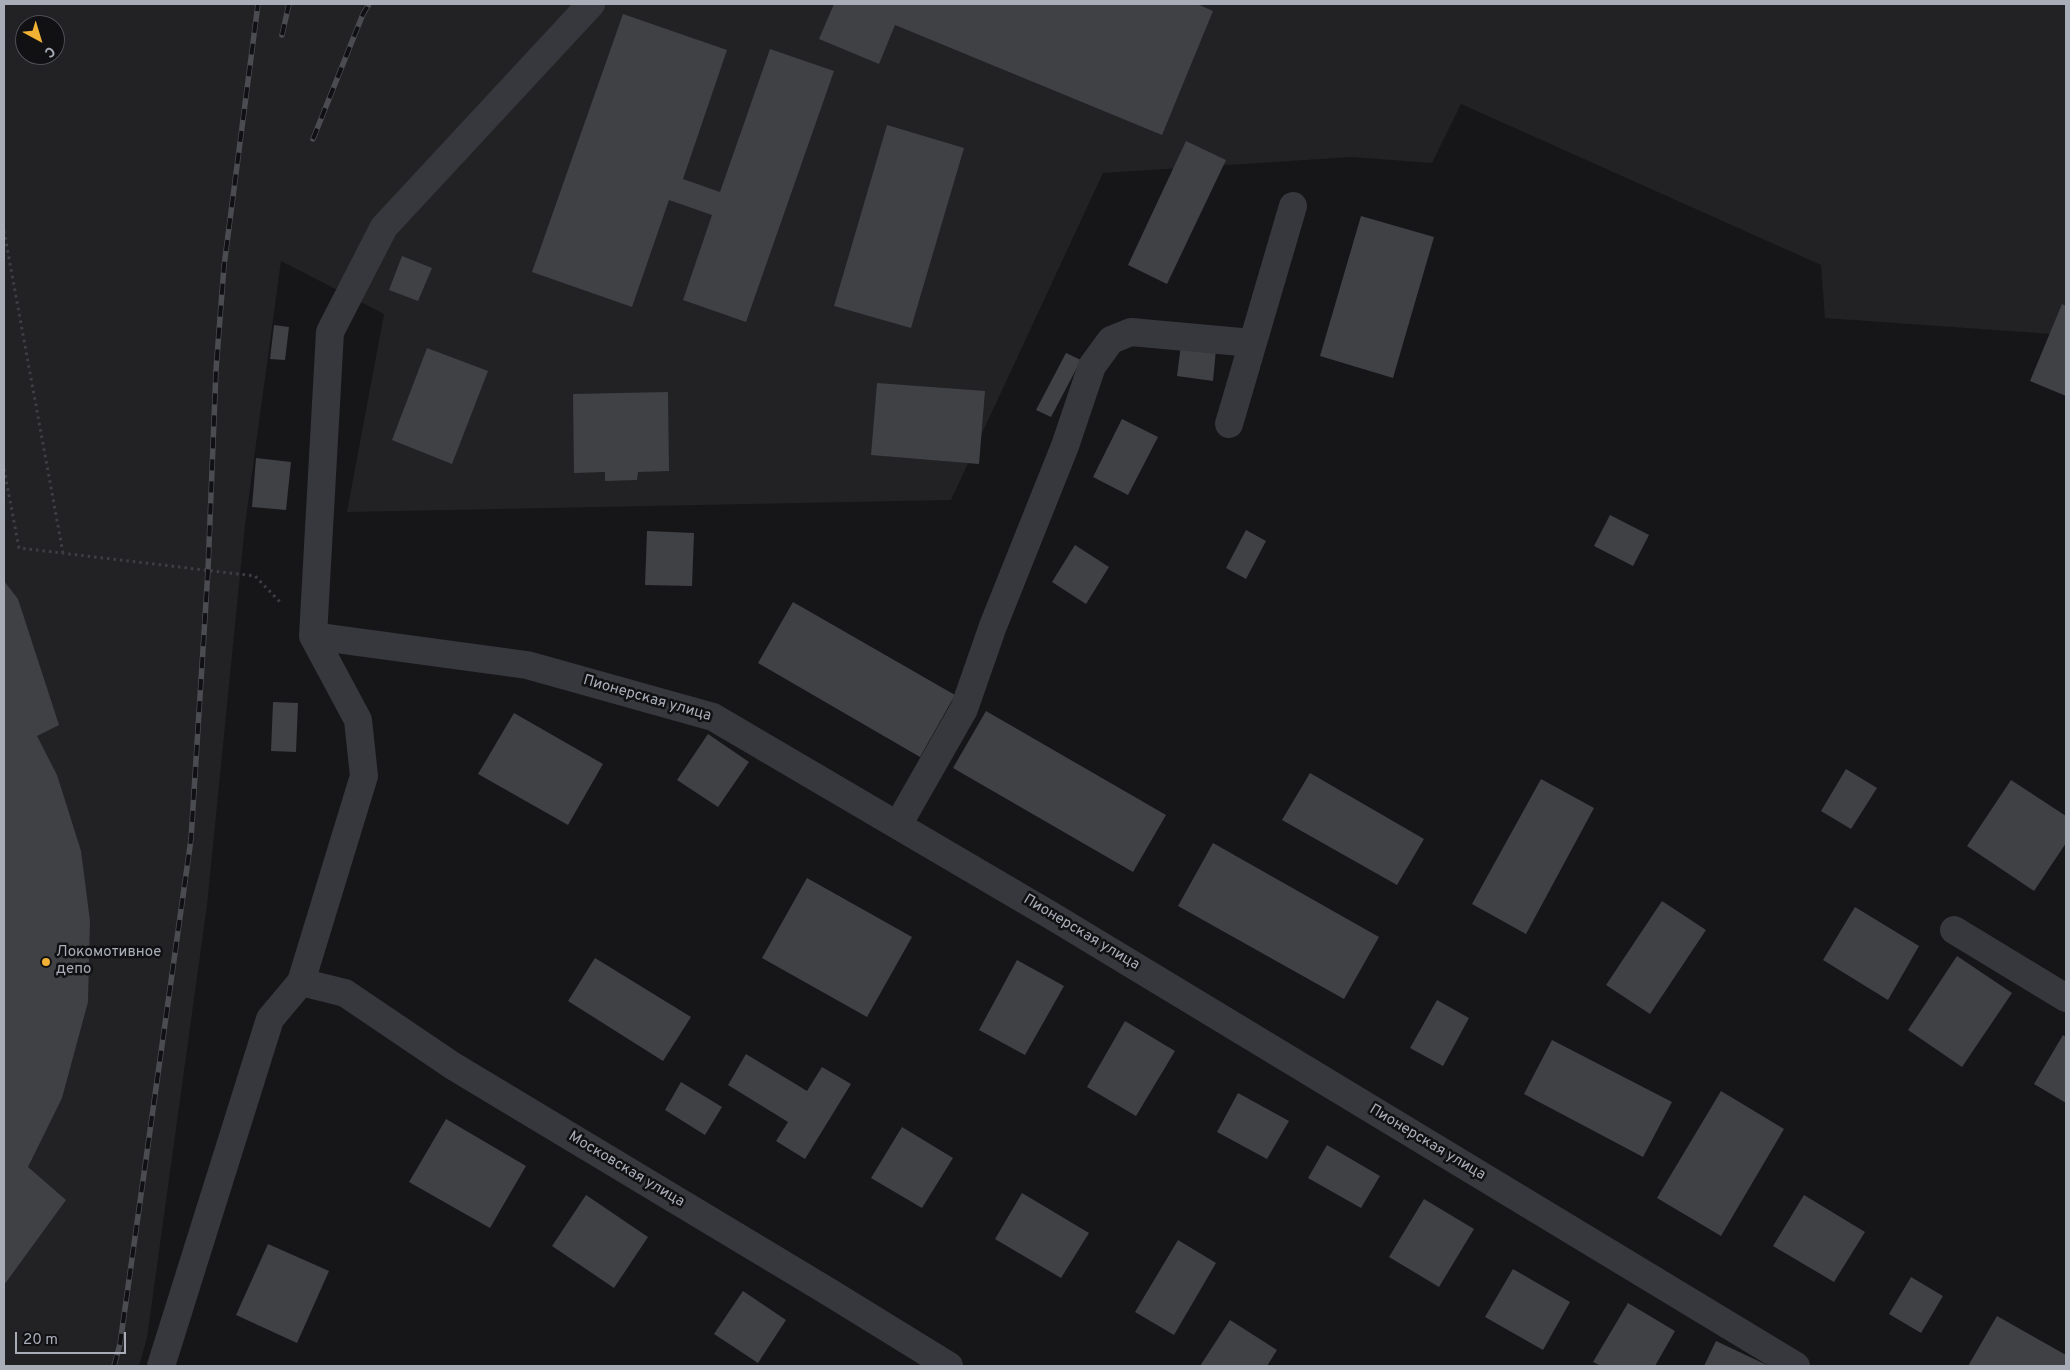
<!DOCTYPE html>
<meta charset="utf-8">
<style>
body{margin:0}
#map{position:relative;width:2070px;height:1370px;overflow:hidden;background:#161618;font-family:Overpass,sans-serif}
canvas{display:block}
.frame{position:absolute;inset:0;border:5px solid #a8adb8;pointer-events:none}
.north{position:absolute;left:15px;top:15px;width:50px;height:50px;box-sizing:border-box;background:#111113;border:1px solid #4d4f55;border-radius:50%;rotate:141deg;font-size:14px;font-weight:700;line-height:20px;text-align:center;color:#a8adb8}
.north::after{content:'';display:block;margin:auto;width:18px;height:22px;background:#f2b134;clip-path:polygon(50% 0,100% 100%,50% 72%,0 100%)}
.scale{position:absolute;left:15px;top:1332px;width:111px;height:22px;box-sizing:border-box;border:2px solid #a8adb8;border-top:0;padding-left:6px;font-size:15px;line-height:18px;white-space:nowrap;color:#a8adb8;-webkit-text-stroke:4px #111113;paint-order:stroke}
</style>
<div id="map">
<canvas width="2070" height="1370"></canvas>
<div class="frame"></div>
<div class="north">С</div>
<div class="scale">20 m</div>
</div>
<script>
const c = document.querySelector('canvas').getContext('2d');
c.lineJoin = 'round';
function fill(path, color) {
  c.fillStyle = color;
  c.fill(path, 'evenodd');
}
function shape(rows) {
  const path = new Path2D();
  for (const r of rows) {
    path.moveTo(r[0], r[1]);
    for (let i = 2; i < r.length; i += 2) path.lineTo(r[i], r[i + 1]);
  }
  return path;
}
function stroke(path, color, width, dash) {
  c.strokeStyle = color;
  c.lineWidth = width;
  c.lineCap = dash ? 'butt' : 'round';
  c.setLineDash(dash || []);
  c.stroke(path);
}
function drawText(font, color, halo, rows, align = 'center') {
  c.font = font + ' Overpass,sans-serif';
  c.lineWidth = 5;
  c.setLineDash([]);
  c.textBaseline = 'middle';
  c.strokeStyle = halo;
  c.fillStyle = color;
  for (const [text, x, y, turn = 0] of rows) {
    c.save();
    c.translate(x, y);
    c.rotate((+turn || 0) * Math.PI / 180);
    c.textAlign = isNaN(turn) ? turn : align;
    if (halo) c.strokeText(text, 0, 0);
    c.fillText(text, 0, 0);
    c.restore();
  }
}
fill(shape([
 [4,4,2066,4,2066,335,1825,318,1821,265,1461,104,1432,163,1352,157,1103,173,951,500,347,512,384,314,281,261,245,525,207,905,147,1338,139,1366,4,1366],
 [25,25,55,25,55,55,25,55]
]), '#222225');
fill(shape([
 [834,4,1197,4,1213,11,1162,135,895,25,879,64,819,39],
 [623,14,727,50,683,179,720,192,770,49,834,71,746,322,683,300,712,215,669,200,632,307,532,272],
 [887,125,964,148,911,328,834,306],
 [1186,141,1226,160,1167,284,1128,265],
 [1361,216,1434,237,1393,378,1320,356],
 [402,256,432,268,418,301,389,290],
 [2062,304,2066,306,2066,396,2030,381],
 [274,325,289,327,285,360,270,359],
 [1181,345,1216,349,1213,381,1177,376],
 [427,348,488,371,452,464,392,440],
 [1066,353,1081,360,1051,417,1036,410],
 [877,383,985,391,979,464,871,455],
 [668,392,669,471,638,472,637,480,605,481,605,472,574,473,573,394],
 [1122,419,1158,437,1128,495,1093,477],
 [256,458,291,462,286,510,252,507],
 [1610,515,1649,535,1633,566,1594,546],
 [1246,530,1266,541,1246,579,1226,568],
 [647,531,694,533,692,586,645,585],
 [1075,545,1109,567,1086,604,1052,582],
 [4,581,18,599,59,725,37,736,57,775,81,851,90,921,88,1002,62,1098,28,1167,66,1200,4,1285],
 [793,602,955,695,920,757,758,663],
 [273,702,298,703,296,752,271,751],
 [986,711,1166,815,1133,872,953,768],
 [514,713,603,764,568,825,478,774],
 [708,734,749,762,718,807,677,780],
 [1846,769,1877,788,1851,829,1821,811],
 [1310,773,1424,839,1397,885,1282,820],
 [1541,779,1594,808,1526,934,1472,904],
 [2011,780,2066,816,2066,843,2034,891,1967,846],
 [1213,843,1379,937,1344,999,1178,906],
 [807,878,912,937,867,1017,762,958],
 [1662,901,1706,930,1650,1014,1606,985],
 [1855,907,1919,946,1888,1000,1823,960],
 [1957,956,2012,993,1962,1067,1908,1030],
 [595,958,691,1017,663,1061,568,1001],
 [1017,960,1064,986,1025,1055,979,1030],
 [1437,1000,1469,1018,1443,1066,1410,1048],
 [1125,1021,1175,1051,1136,1116,1087,1087],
 [2063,1035,2066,1037,2066,1103,2034,1084],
 [1552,1040,1672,1102,1643,1157,1524,1094],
 [746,1054,807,1091,822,1067,851,1084,805,1159,776,1141,788,1122,728,1085],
 [681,1082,722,1107,705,1135,665,1110],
 [1721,1091,1784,1129,1721,1236,1657,1198],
 [1238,1093,1289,1121,1267,1159,1217,1132],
 [446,1119,526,1166,490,1228,409,1182],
 [902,1127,953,1158,922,1208,871,1178],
 [1327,1145,1380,1176,1361,1208,1308,1178],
 [1022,1193,1089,1233,1061,1278,995,1239],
 [586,1195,648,1237,614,1288,552,1246],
 [1804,1195,1865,1232,1834,1282,1773,1246],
 [1424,1199,1474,1229,1439,1287,1389,1257],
 [1178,1240,1216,1263,1174,1335,1135,1312],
 [268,1244,329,1271,297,1343,236,1315],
 [1513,1269,1570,1302,1543,1350,1485,1317],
 [1911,1277,1943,1296,1921,1333,1889,1314],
 [743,1291,786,1320,758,1363,714,1334],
 [1628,1303,1675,1331,1655,1366,1601,1366,1593,1362],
 [1997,1316,2066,1355,2066,1366,1968,1366],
 [1230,1320,1277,1350,1267,1366,1200,1366],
 [1716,1341,1769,1366,1704,1366]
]), '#404145');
stroke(shape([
 [4,231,63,553],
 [4,469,19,548,255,576,281,603]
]), '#3d3f44', 3, [2.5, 4]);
stroke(shape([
 [1229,424,1293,206],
 [313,636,527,665,713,717,1052,916,1796,1366],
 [898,825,964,709,993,626,1065,446,1092,366,1111,340,1131,332,1252,343],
 [1954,930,2066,998],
 [301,982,345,993,453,1066,829,1292,949,1366],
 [161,1366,270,1019,301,982,364,776,358,720,313,636,330,332,384,227,591,4]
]), '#37383d', 28);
const rail = shape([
 [282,35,289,4],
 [313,139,363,14,369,4],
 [114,1366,120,1344,191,839,208,570,216,370,224,266,258,4]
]);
stroke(rail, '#4a4c52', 5.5);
stroke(rail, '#111113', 4, [11]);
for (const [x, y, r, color] of [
 [46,962,5,"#f2b134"]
]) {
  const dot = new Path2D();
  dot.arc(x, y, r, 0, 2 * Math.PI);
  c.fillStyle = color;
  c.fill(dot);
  stroke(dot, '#111113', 2);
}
drawText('15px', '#a8adb8', '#111113', [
 ["Пионерская улица",647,699,16],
 ["Пионерская улица",1081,933,31],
 ["Пионерская улица",1427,1143,31],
 ["Московская улица",626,1170,31]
]);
drawText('15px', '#a8adb8', '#111113', [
 ["Локомотивное",56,953],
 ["депо",56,970]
], 'left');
</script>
